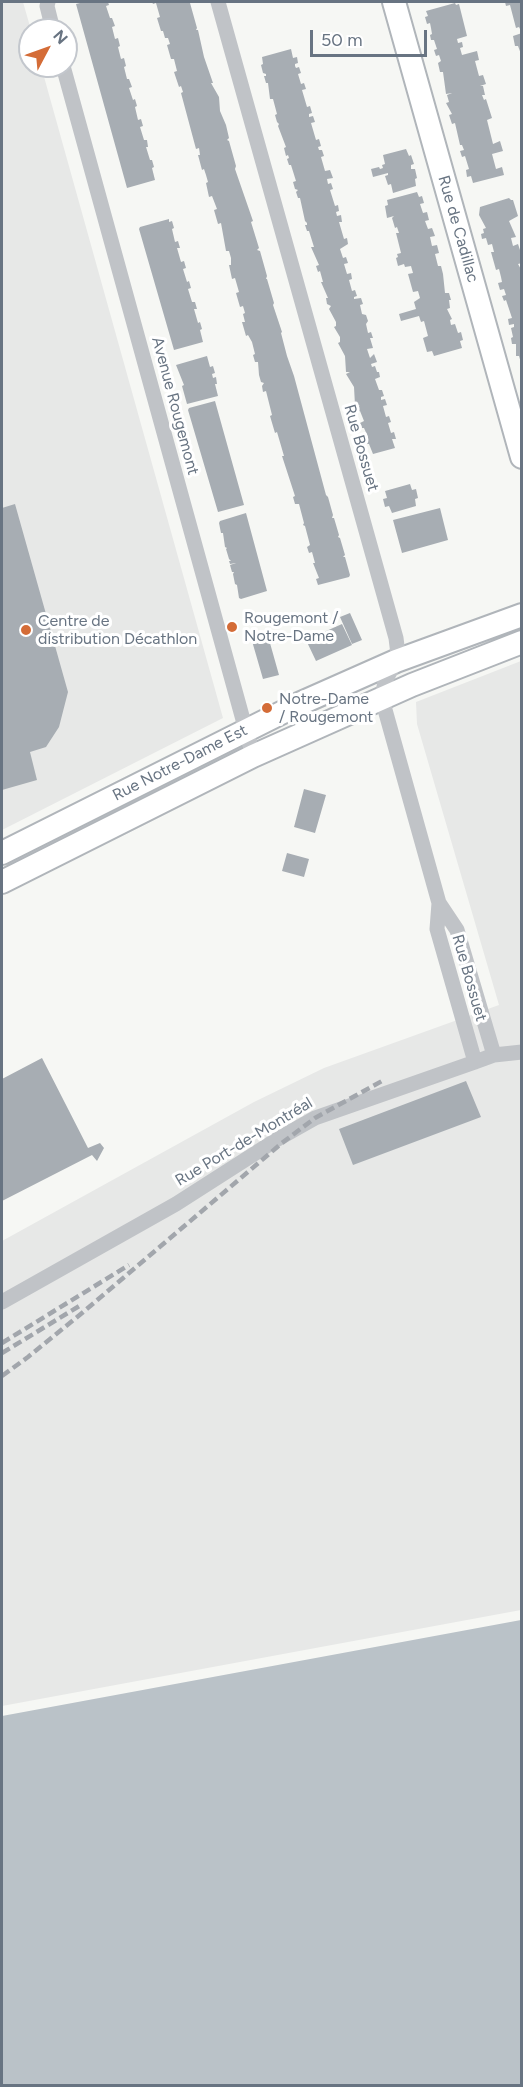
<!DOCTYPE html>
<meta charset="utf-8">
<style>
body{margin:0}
#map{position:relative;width:523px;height:2087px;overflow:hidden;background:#f6f7f4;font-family:Figtree,sans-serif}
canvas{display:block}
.frame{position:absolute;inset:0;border:3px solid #687482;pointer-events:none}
.north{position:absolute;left:18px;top:18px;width:60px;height:60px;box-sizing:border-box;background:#fff;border:2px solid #c3c7cd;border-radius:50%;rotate:49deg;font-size:16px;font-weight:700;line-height:24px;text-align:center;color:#687482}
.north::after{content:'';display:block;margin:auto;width:21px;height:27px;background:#d46c37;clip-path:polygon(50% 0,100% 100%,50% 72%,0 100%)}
.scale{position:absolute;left:310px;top:30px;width:117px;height:27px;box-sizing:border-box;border:3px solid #687482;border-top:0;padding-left:8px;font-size:18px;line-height:21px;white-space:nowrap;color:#687482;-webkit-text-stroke:4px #fff;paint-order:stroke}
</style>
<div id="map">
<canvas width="523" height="2087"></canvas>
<div class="frame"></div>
<div class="north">N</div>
<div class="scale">50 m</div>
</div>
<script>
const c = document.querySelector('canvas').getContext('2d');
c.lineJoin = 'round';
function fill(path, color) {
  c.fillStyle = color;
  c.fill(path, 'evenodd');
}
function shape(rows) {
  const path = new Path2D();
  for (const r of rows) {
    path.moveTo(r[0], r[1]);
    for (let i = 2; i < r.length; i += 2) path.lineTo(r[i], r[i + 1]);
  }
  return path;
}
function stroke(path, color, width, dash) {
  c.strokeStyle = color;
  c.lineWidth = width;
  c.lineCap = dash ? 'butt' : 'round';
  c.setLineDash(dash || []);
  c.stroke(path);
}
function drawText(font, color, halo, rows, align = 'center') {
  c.font = font + ' Figtree,sans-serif';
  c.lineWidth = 6;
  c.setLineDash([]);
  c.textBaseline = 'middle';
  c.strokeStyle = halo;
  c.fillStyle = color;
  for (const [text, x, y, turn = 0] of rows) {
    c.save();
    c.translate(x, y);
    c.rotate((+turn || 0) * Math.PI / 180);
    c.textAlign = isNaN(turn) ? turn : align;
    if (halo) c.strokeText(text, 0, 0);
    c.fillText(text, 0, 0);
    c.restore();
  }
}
fill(shape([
 [2,2,23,2,31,30,30,66,41,66,223,718,2,830],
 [521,661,521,1610,2,1706,2,1241,254,1102,324,1068,499,1005,417,724,416,702]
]), '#e7e8e7');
fill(shape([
 [521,1620,521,2085,2,2085,2,1716]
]), '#bac2c8');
fill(shape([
 [84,2,108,2,109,5,106,6,110,18,112,18,115,26,112,27,115,39,118,38,120,46,118,47,121,59,124,58,126,66,124,67,127,79,129,79,132,87,129,88,133,100,135,99,137,106,135,107,138,120,141,119,143,126,140,127,144,140,147,140,148,147,146,147,150,160,152,160,154,167,152,168,155,180,127,188,76,4],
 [152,2,190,3,197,28,196,30,198,30,204,57,213,83,211,83,219,97,220,111,226,125,229,138,227,140,229,141,236,166,235,169,253,221,251,222,259,248,257,250,260,251,267,276,266,279,267,279,274,303,273,305,282,332,281,333,287,356,294,376,326,495,328,497,333,515,332,518,334,518,339,535,338,537,340,538,345,555,343,557,345,557,350,575,349,577,318,585,316,579,319,578,313,563,315,563,312,552,309,553,307,547,310,545,305,526,303,525,304,523,299,504,295,504,293,497,295,496,282,456,284,456,277,432,275,433,270,416,272,415,266,391,263,392,262,386,264,383,261,382,259,375,258,362,255,362,253,355,255,354,252,342,248,335,246,336,242,322,245,322,243,314,245,313,243,306,240,307,236,293,239,292,235,278,232,279,229,265,231,265,231,258,229,251,226,251,221,223,218,224,214,210,217,209,212,196,209,197,206,183,208,182,206,175,204,169,202,170,198,155,200,155,199,148,196,149,181,93,183,92,181,86,179,87,174,72,177,71,174,59,171,59,167,45,170,44,168,38,165,38,163,31,161,31,157,18,160,17,156,3,153,4],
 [505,2,522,2,522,33,519,27,516,28,510,5,506,6],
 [455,3,456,5,459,4,467,36,457,39,458,43,462,42,463,47,460,48,462,55,477,51,479,60,475,61,479,76,483,75,486,84,480,86,483,86,485,95,482,95,484,100,486,99,492,118,487,120,493,144,500,141,503,151,492,154,496,169,502,167,504,175,473,183,471,176,467,177,466,170,469,169,465,156,462,157,460,151,464,150,462,145,460,145,455,123,452,124,449,115,452,114,446,103,449,102,447,95,452,93,446,94,443,72,440,72,438,63,441,61,439,55,436,56,434,50,437,49,434,40,431,40,430,35,432,34,431,28,430,23,427,24,425,17,428,16,426,11],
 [522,33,522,54,521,54,518,46,515,46,513,36],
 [291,49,293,58,297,57,298,63,295,64,295,66,296,68,299,67,301,73,298,74,301,84,304,83,306,89,302,90,307,107,310,106,312,113,309,114,309,117,313,116,315,122,311,123,316,140,319,139,321,146,318,147,319,150,322,150,324,156,321,157,325,171,330,170,333,178,327,179,328,184,331,183,333,189,330,190,335,206,338,205,339,211,336,212,337,216,341,215,342,222,339,222,344,239,347,238,348,244,340,249,343,258,346,257,348,263,344,264,347,274,351,273,352,279,349,280,352,291,355,290,357,296,354,297,354,299,361,298,363,304,360,305,362,314,366,315,368,321,366,324,368,333,371,332,373,338,370,338,373,348,367,349,370,358,374,354,377,362,371,364,372,367,375,366,377,372,379,372,380,377,375,379,379,390,382,390,384,396,381,397,381,400,385,399,387,405,383,406,386,417,389,416,391,422,388,423,391,433,394,432,396,439,392,439,395,448,373,454,369,444,367,444,366,440,368,437,364,428,362,428,360,423,364,421,360,411,357,412,355,407,360,405,355,405,354,387,346,374,350,372,346,372,345,356,338,343,340,342,340,337,334,327,336,326,336,322,329,309,331,306,327,304,326,298,328,298,321,282,323,282,320,271,318,272,316,266,319,265,311,247,314,247,309,231,307,231,305,225,307,225,307,223,305,221,300,198,298,198,296,192,298,190,295,189,293,182,296,181,291,165,289,165,287,159,289,158,288,155,286,156,284,148,286,147,278,126,279,124,277,122,275,115,277,114,273,99,270,99,268,83,266,83,264,76,266,76,266,74,263,73,261,65,263,64,262,57],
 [406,149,409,156,411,155,414,164,411,165,411,169,415,169,417,178,415,179,416,186,393,193,391,184,388,185,385,176,388,175,388,173,373,177,371,169,379,167,380,169,383,168,382,165,385,164,383,155],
 [417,192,419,197,422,196,424,203,420,204,423,213,427,212,429,220,425,221,428,229,432,228,435,236,430,237,432,246,437,245,439,253,435,254,438,266,441,266,443,274,445,293,449,293,451,300,449,300,450,308,447,309,452,319,450,320,451,325,455,324,458,333,461,332,463,340,460,341,462,348,434,356,432,351,427,352,423,338,428,336,424,321,421,322,419,316,401,321,399,314,416,309,414,302,420,298,418,291,413,292,408,274,413,273,411,266,405,267,404,264,398,266,396,258,398,257,397,254,401,253,396,233,399,233,397,227,395,228,392,218,394,216,387,218,385,206,388,205,387,200],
 [509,198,511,200,513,200,518,216,509,221,516,237,511,238,513,246,518,244,522,256,522,263,518,264,522,271,521,363,519,356,516,356,516,344,512,344,511,338,513,337,511,328,514,327,514,324,509,325,508,319,512,318,506,300,504,301,502,296,506,295,504,289,500,290,498,283,502,282,501,277,499,269,496,270,491,252,494,252,492,244,488,245,486,238,482,239,481,234,484,233,483,229,486,228,479,215,480,207],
 [169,219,169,222,172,221,174,228,172,229,175,242,178,241,180,248,177,248,181,262,184,261,186,268,183,269,187,282,189,281,191,288,188,289,192,302,195,302,197,309,194,309,198,323,200,322,202,329,200,330,203,342,174,350,139,229,140,227],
 [207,356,210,367,213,366,215,373,212,374,213,378,216,377,217,384,215,384,218,396,187,404,182,386,184,385,176,365],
 [215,401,244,505,218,512,188,410,189,408],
 [410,484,412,490,416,489,418,498,415,499,416,506,392,513,389,506,385,507,383,499,387,498,385,491],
 [15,504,68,692,59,727,46,747,30,752,37,780,2,790,2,508],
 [440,508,448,540,402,553,393,520],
 [246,513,267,591,241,599,239,598,237,585,235,584,233,574,234,572,232,572,230,565,236,563,230,564,229,561,231,561,229,559,226,549,227,548,225,547,223,533,221,533,219,523,220,521],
 [350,613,362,640,352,644,340,617],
 [342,624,352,645,316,661,306,640],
 [268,636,279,675,263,679,252,641],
 [304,789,326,795,315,833,294,827],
 [287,853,309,859,304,877,282,871],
 [42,1058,88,1148,100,1143,104,1148,97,1161,92,1155,2,1201,2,1079],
 [466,1081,481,1117,353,1165,339,1129]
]), '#a7adb3');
const secondary = shape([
 [394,2,522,457],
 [2,853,299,704,396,661,522,615],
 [2,882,253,756,412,685,522,642]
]);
stroke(secondary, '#b0b5ba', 26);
stroke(shape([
 [48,2,47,6,53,30],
 [218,2,396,638,398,654,396,661,385,681,382,699,439,903,457,930,494,1055],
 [63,66,253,756],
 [439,903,437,929,475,1062],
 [2,1302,176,1204,276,1140,315,1118,475,1062,494,1055,522,1052]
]), '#c0c3c7', 15);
stroke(secondary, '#fff', 22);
stroke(shape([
 [2,1343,129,1265],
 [2,1353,81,1305],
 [2,1376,28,1357,82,1313,282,1143,315,1118,382,1081]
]), '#a2a6ac', 4.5, [9, 4.5]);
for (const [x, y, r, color] of [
 [232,627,6,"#d46c37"],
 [26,630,6,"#d46c37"],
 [267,708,6,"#d46c37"]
]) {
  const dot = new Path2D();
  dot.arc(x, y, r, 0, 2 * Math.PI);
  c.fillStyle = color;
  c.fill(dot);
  stroke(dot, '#fff', 2);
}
drawText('16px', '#687482', '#fff', [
 ["Rue de Cadillac",458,229,74],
 ["Avenue Rougemont",175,406,75],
 ["Rue Bossuet",361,448,74],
 ["Rue Notre-Dame Est",180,763,-27],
 ["Rue Bossuet",469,978,74],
 ["Rue Port-de-Montréal",244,1142,-31]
]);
drawText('16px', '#687482', '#fff', [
 ["Rougemont /",244,618],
 ["Notre-Dame",244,636],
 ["Centre de",38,621],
 ["distribution Décathlon",38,639],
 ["Notre-Dame",279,699],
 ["/ Rougemont",279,717]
], 'left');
</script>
